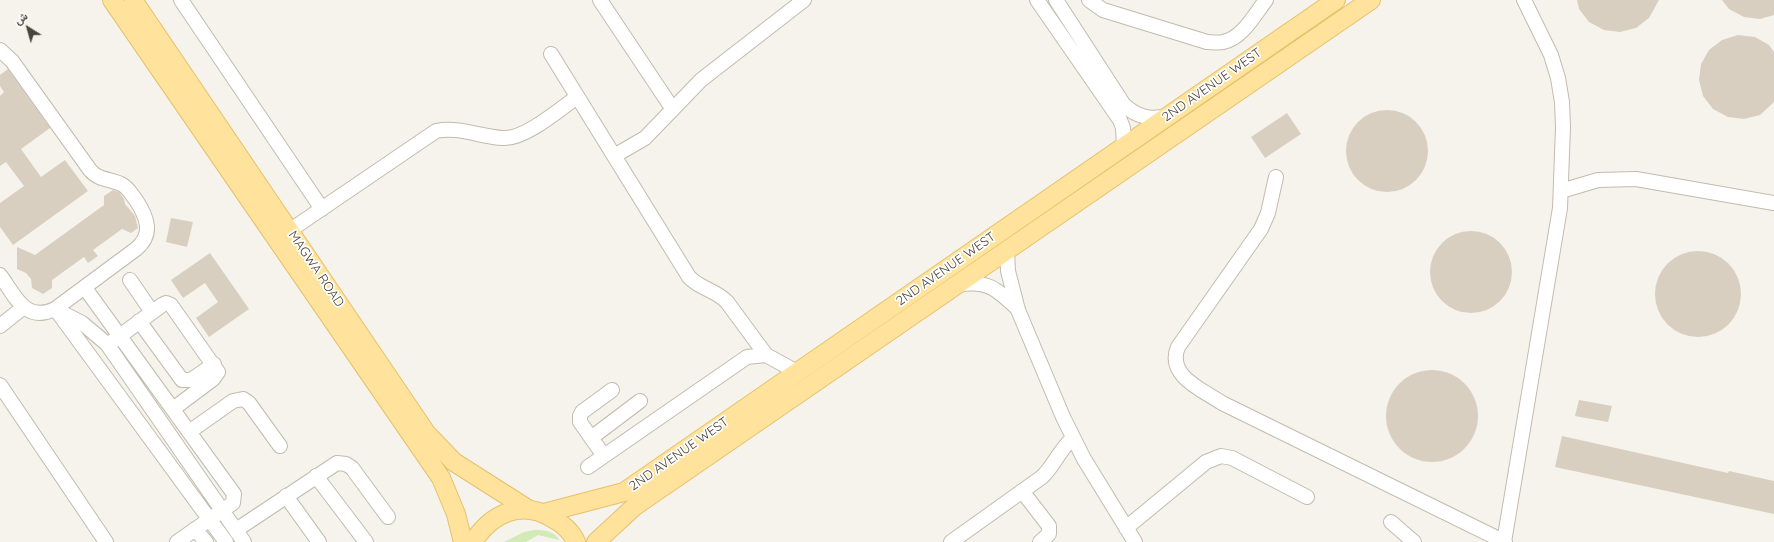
<!DOCTYPE html>
<html>
<head>
<meta charset="utf-8">
<style>
	body { margin:0 }
	#map { position:relative; width:1774px; height:542px; overflow:hidden; background:#f6f3ec; font-family:Quicksand,Vazirmatn,sans-serif }
	canvas { display:block }
	.north { position:absolute; left:8px; top:8px; width:40px; height:40px; -webkit-text-stroke:3px #fff; paint-order:stroke; rotate:323deg; font-size:11px; font-weight:700; line-height:16px; text-align:center; color:#4b4439 }
	.north::after { content:''; display:block; margin:auto; width:14px; height:18px; background:#4b4439; clip-path:polygon(50% 0,100% 100%,50% 72%,0 100%) }
</style>
</head>
<body>
<div id="map">
<canvas width="1774" height="542"></canvas>
<div class="north">ش</div>
</div>
<script>
const g = document.querySelector('canvas').getContext('2d');
g.lineJoin = 'round';
function fill(path, color) {
  g.fillStyle = color;
  g.fill(path, 'evenodd');
}
function stroke(path, color, width, dash) {
  g.strokeStyle = color;
  g.lineWidth = width;
  g.lineCap = dash ? 'butt' : 'round';
  g.setLineDash(dash || []);
  g.stroke(path);
}
function label(font, color, halo, rows, align = 'center') {
  g.font = font + ' Quicksand,sans-serif';
  g.lineWidth = 3.5;
  g.setLineDash([]);
  g.textBaseline = 'middle';
  g.strokeStyle = halo;
  g.fillStyle = color;
  for (const [text, x, y, turn = 0] of rows) {
    g.save();
    g.translate(x, y);
    g.rotate((+turn || 0) * Math.PI / 180);
    g.textAlign = isNaN(turn) ? turn : align;
    if (halo) g.strokeText(text, 0, 0);
    g.fillText(text, 0, 0);
    g.restore();
  }
}
fill(new Path2D(`
	M535,530C544,530 555,531 559,540L538,535L526,542H504L524,532Z`), '#d2eab5');
fill(new Path2D(`
	M1577,0H1659L1649,18L1636,28L1620,32L1604,30L1589,22L1579,9Z
	M1722,0H1774V15L1760,19L1744,17L1729,9Z
	M1738,35L1755,37L1769,45L1774,52V102L1760,115L1744,119L1728,117L1713,109L1703,96L1699,80L1701,64L1709,50L1722,40Z
	M8,69L50,128L21,149L41,177L65,160L88,191L13,245L0,227V203L24,186L6,162L0,166V96L4,92L0,86V75Z
	M1346 151a41 41 0 1 1 82 0a41 41 0 1 1-82 0Z
	M1287,113L1301,134L1265,158L1251,137Z
	M113,190L119,192L124,199L125,204L135,216L138,228L131,233L122,229L93,250L98,256L88,263L84,257L52,280V288L43,294L32,288L31,279L26,273L17,269V247L35,255L104,205V196Z
	M171,218L193,222L187,247L166,242Z
	M1430 272a41 41 0 1 1 82 0a41 41 0 1 1-82 0Z
	M1655 294a43 43 0 1 1 86 0a43 43 0 1 1-86 0Z
	M210,253L249,309L209,337L196,318L218,302L205,283L183,298L171,280Z
	M1386 416a46 46 0 1 1 92 0a46 46 0 1 1-92 0Z
	M1579,400L1612,406L1608,422L1575,416Z
	M1562,436L1728,473L1729,471L1774,481V514L1555,467Z`), '#d8cfc1');
const minor = new Path2D(`
	M181,0L322,209
	M600,0L672,108
	M1037,0L1120,120L1123,128L1124,146
	M1056,0L1124,105C1137,117 1150,120 1167,116
	M1089,0L1103,10L1207,42C1212,42 1218,43 1223,42C1242,39 1255,14 1266,0
	M0,50L12,61L90,170C98,180 110,179 121,184C128,187 131,194 136,200C147,217 154,234 136,249L55,309C25,323 16,297 0,275
	M551,54L689,277C700,289 716,290 727,302L766,355
	M614,156L645,138L701,80L804,0
	M1276,177L1268,213L1261,229L1178,347C1166,376 1203,390 1222,403L1505,542
	M1561,191L1598,180L1636,179L1774,203
	M289,231L436,131C459,126 480,137 503,138C524,140 560,109 577,97
	M1007,250L1008,271L1018,310L1063,417L1084,459L1135,542
	M130,280L152,312
	M958,285C987,279 998,290 1018,309
	M85,288L234,494L233,503L177,542
	M55,309L82,323L107,344L244,542
	M57,311L226,542
	M139,321L182,380H191L214,364
	M0,326L24,307
	M113,341L162,305L166,303L171,305L218,372L213,379L173,409
	M0,385L106,542
	M189,432L233,401L243,399L249,403L280,446
	M591,438L640,401
	M604,456L580,422V416L582,412L612,390
	M588,467L747,357L766,355L797,372
	M316,476L366,542
	M1022,491L1049,526V534L1040,542
	M286,496L319,542
	M1391,522L1414,542
	M1126,528L1206,462L1221,456L1232,458L1307,497
	M195,529L206,542
	M236,530L337,463L346,464L352,468L388,517
	M951,542L1042,477C1054,466 1059,450 1073,438
	M1504,542L1560,208L1563,127L1562,102L1558,78L1551,55L1524,0`);
const major = new Path2D(`
	M112,0L441,478L456,514L463,542
	M133,0L427,434L454,462L528,509
	M544,513L624,492L1336,0
	M473,542C491,514 521,499 552,518C562,523 572,532 576,542
	M596,542L635,506L1371,0`);
stroke(minor, '#c2bbae', 16);
stroke(major, '#e6c16a', 20);
stroke(minor, '#fff', 14);
stroke(major, '#ffe39c', 18);
label('13px', '#4b4439', '#fff', [
	["2ND AVENUE WEST",1212,85,-35],
	["MAGWA ROAD",316,269,56],
	["2ND AVENUE WEST",946,269,-35],
	["2ND AVENUE WEST",679,454,-35]
]);
</script>
</body>
</html>
